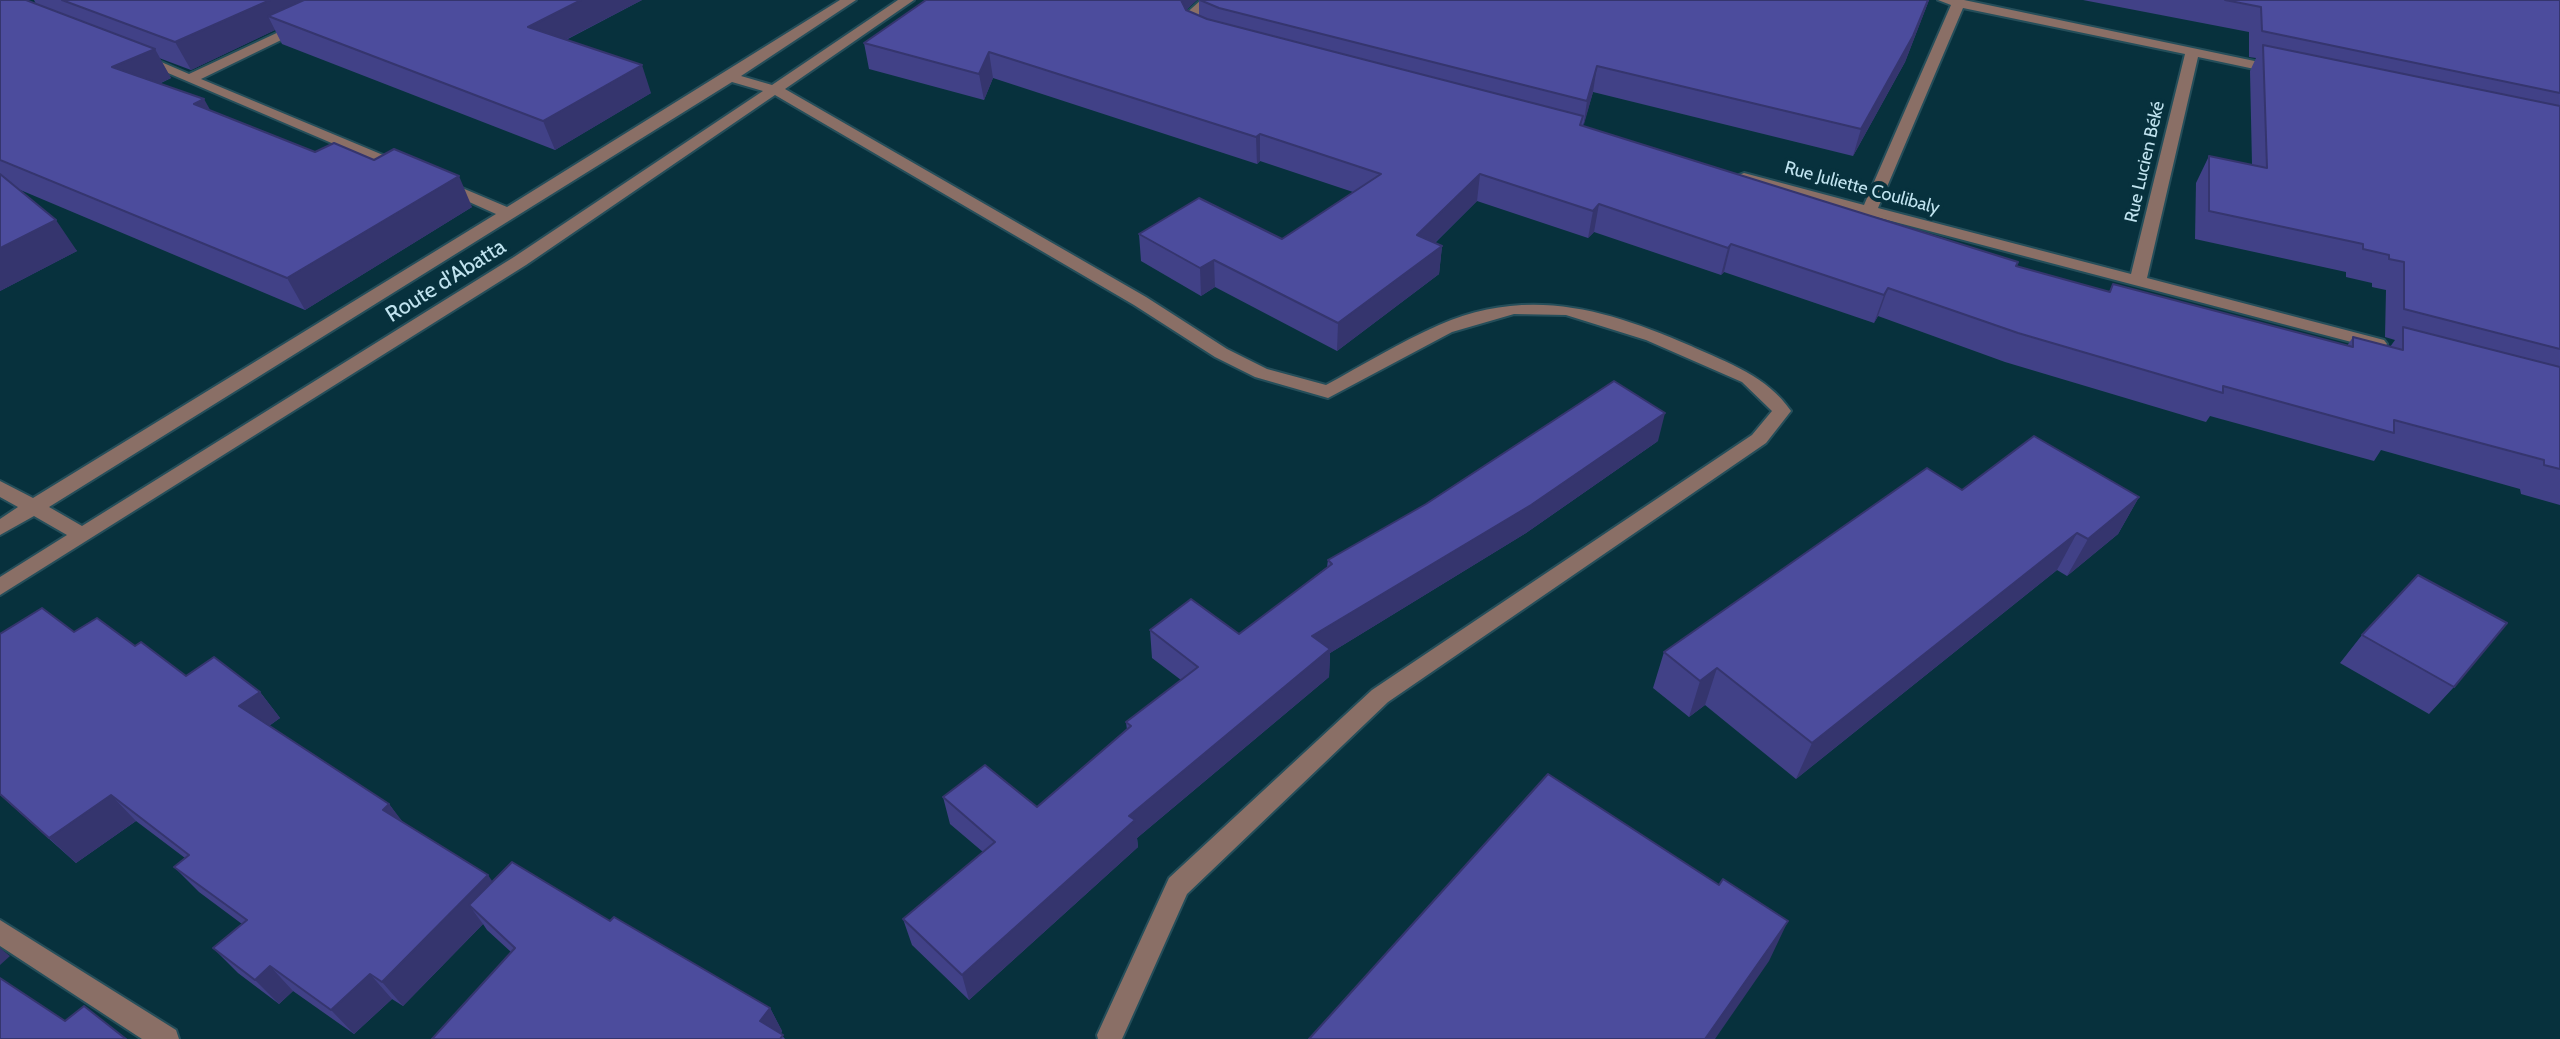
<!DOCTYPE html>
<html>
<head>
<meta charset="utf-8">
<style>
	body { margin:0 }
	canvas { display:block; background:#07313d }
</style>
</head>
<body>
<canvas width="2560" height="1039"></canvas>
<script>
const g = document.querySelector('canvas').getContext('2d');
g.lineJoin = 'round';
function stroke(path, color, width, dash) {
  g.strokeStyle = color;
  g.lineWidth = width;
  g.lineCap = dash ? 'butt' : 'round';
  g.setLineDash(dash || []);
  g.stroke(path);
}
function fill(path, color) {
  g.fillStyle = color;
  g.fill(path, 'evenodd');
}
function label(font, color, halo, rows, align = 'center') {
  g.font = font + ' Cabin,sans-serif';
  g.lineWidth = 8;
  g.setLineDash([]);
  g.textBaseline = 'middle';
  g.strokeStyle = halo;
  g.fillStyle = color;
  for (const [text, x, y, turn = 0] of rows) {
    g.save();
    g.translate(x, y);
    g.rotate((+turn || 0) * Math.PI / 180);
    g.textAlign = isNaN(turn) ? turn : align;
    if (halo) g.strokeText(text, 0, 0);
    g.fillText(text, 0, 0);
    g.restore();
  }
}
const minor = new Path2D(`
	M840,0H856L741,76L772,85L898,0H914L785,89L1146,297L1227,349L1267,369L1326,385C1363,365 1400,342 1439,325C1528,286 1606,309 1691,346C1728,363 1767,376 1791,411L1766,443L1388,702L1187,894L1122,1039H1098L1097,1035L1169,878L1372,690L1752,435L1772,411L1742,382L1646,340L1566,315L1514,314L1452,332L1328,398L1255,377L1215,357L1134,305L775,95L526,265L0,595V577L67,535L34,516L0,535V519L18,507L0,497V481L33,498L496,214L438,188V182H448L507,207ZM732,82L763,91L514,257L82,526L49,507Z
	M1201,0H1216L1196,18L1199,28L1206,32L1199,36L1188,33L1182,17Z
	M1938,0H1964L2283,67V73L2278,74L2198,57L2147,278L2384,340L2387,344L2384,348L2378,349L1739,181V175L1744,173L1864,205L1951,5ZM1963,8L2185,54L2131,274L1878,208Z
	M298,23L310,26L201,79L407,165V171H397L133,58L145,55L189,74Z
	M0,920L176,1030L179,1039H142L0,946Z`);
stroke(minor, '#254e5a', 4);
fill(minor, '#8a6f66');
fill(new Path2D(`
	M0,0L36,4L34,0H642L566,40L651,93L555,150L282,44L275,30L191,70L159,58L171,78L159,84L210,111L315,152L472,207L305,310L18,189L77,251L0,291Z
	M926,0H1197L1186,10L1199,16V0H1929L1905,62L1853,156L1593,92L1583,126L2016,266L2109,292L2113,284L2347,346L2353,337L2390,347L2395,340L2385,337L2386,290L2372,287V283L2346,277V272L2195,239L2196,183L2209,156L2252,165L2250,71L2256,58L2249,57V32L2083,0H2560V505L2521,494L2520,489L2381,450L2374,461L2210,416L2206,422L2005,362L1878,316L1874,323L1724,272L1721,275L1594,232L1588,238L1477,201L1435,243L1442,246L1439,274L1337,351L1215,287L1201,296L1141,261L1139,234L1282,239L1353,192L1260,161L1257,164L993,78L984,100L869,69L864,43Z
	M1658,441L1526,533L1330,653L1329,677L1137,838L1138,847L969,1000L912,945L903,919L983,852L950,824L943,797L1037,807L1127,730L1126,722L1181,680L1152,658L1150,630L1239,634L1327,567L1328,560Z
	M1962,490L2139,497L2118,534L2067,576L2057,570L1796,779L1705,705L1689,717L1653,688L1664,652Z
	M74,632L135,646L186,676L260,692L280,718L269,726L389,804L402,822L493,882L610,921L770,1008L782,1031L781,1034L785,1039H432L511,952L487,930L483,924L403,1006L392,999L354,1034L293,991L279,1004L238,973L213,948L242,924L199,892L174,867L185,858L136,821L76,863L0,795V634Z
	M2362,635L2454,687L2429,714L2340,663Z`), '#414187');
fill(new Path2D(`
	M270,0H341L268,16L275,30L191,70L175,42Z
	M581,0H642L538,54L528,27Z
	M1178,0H1197L1179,16Z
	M1928,0H1929L1905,62L1853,156L1861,129Z
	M155,49L171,78L130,97L112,67Z
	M989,52L993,78L984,100L979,74Z
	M642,65L651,93L555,150L543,121Z
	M1597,66L1593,92L1583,128L1587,101Z
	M204,99L221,129L194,104Z
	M1260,134V161L1257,164L1256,137Z
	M1480,174L1477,201L1415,262L1417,235Z
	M459,176L472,207L305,310L287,278Z
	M1599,204L1594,232L1588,238L1593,211Z
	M56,220L77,251L0,291V248Z
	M1731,244L1724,272L1721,275L1728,248Z
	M1442,246L1439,274L1337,351L1338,323Z
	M1214,260L1215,287L1201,296L1200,268Z
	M1888,288L1878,316L1874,323L1884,295Z
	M1665,413L1658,441L1526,533L1330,653L1329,677L1137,838L1138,847L969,1000L962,975L1129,816L1312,636Z
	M2139,497L2118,534L2067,576L2088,539Z
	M2077,533L2057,570L1796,779L1812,743Z
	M1717,668L1705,705L1689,717L1700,681Z
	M260,692L280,718L260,732L239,706Z
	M111,795L136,821L76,863L49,838Z
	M389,804L409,830L383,810Z
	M488,875L506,901L469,905L483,924L403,1006L382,982Z
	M1788,921L1769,961L1715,1039H1705Z
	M0,948L10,956L0,965Z
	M270,966L293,991L279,1004L255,980Z
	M370,974L392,999L354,1034L331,1010Z
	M770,1008L782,1031L776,1039L760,1021Z`), '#35356e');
const building = new Path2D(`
	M0,0H26L155,49L112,67L204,99L194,104L315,152L334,143L374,160L394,149L459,176L287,278L0,160Z
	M62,0H270L175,42Z
	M304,0H581L528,27L642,65L543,121L268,16Z
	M926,0H1181L1186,10L1207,19L1583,116L1580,125L2018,262L2016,266L2110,292L2113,284L2353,347V337L2403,350V327L2560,367V469L2544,465V460L2394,420V433L2223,386V393L2018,333L1888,288L1884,295L1731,244L1728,248L1599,204L1593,211L1480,174L1417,235L1442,246L1338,323L1214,260L1200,268L1139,234L1199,198L1282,239L1381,174L1260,134L1256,137L989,52L979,74L864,43Z
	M1200,0H1928L1913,36L1861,129L1597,66L1587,101L1219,8Z
	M2225,0H2560V93L2262,31L2261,7Z
	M2263,45L2560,106V349L2404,309V262L2389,259V255L2363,249V244L2209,211V156L2267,168Z
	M0,174L56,220L0,248Z
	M1614,381L1665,413L1531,505L1312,636L1330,649L1129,816L1135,820L962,975L903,919L995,842L943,797L985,765L1037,807L1131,726L1126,722L1198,667L1150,630L1191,599L1239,634L1332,564L1328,560L1426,504Z
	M2034,436L2139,497L2088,539L2077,533L1812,743L1717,668L1700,681L1664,652L1927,468L1962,490Z
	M2418,575L2507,623L2454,687L2362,635Z
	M42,608L74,632L97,618L135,646L141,642L186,676L214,657L260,692L239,706L389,804L383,810L488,875L382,982L370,974L331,1010L270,966L255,980L213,948L247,920L174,867L189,855L111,795L49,838L0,794V634Z
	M1548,774L1719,885L1723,879L1788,921L1705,1039H1309Z
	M512,862L610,921L614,917L770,1008L760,1021L783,1035L780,1039H432L515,948L469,905Z
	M0,978L65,1021L84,1006L126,1039H0Z`);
fill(building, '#4c4c9d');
stroke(building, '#35356e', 2);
label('18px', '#c1e4f0', '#07313d', [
	["Rue Lucien Béké",2145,162,-77],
	["Rue Juliette Coulibaly",1862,188,15]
]);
label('22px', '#c1e4f0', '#07313d', [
	["Route d'Abatta",446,281,-32]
]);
</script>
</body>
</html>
